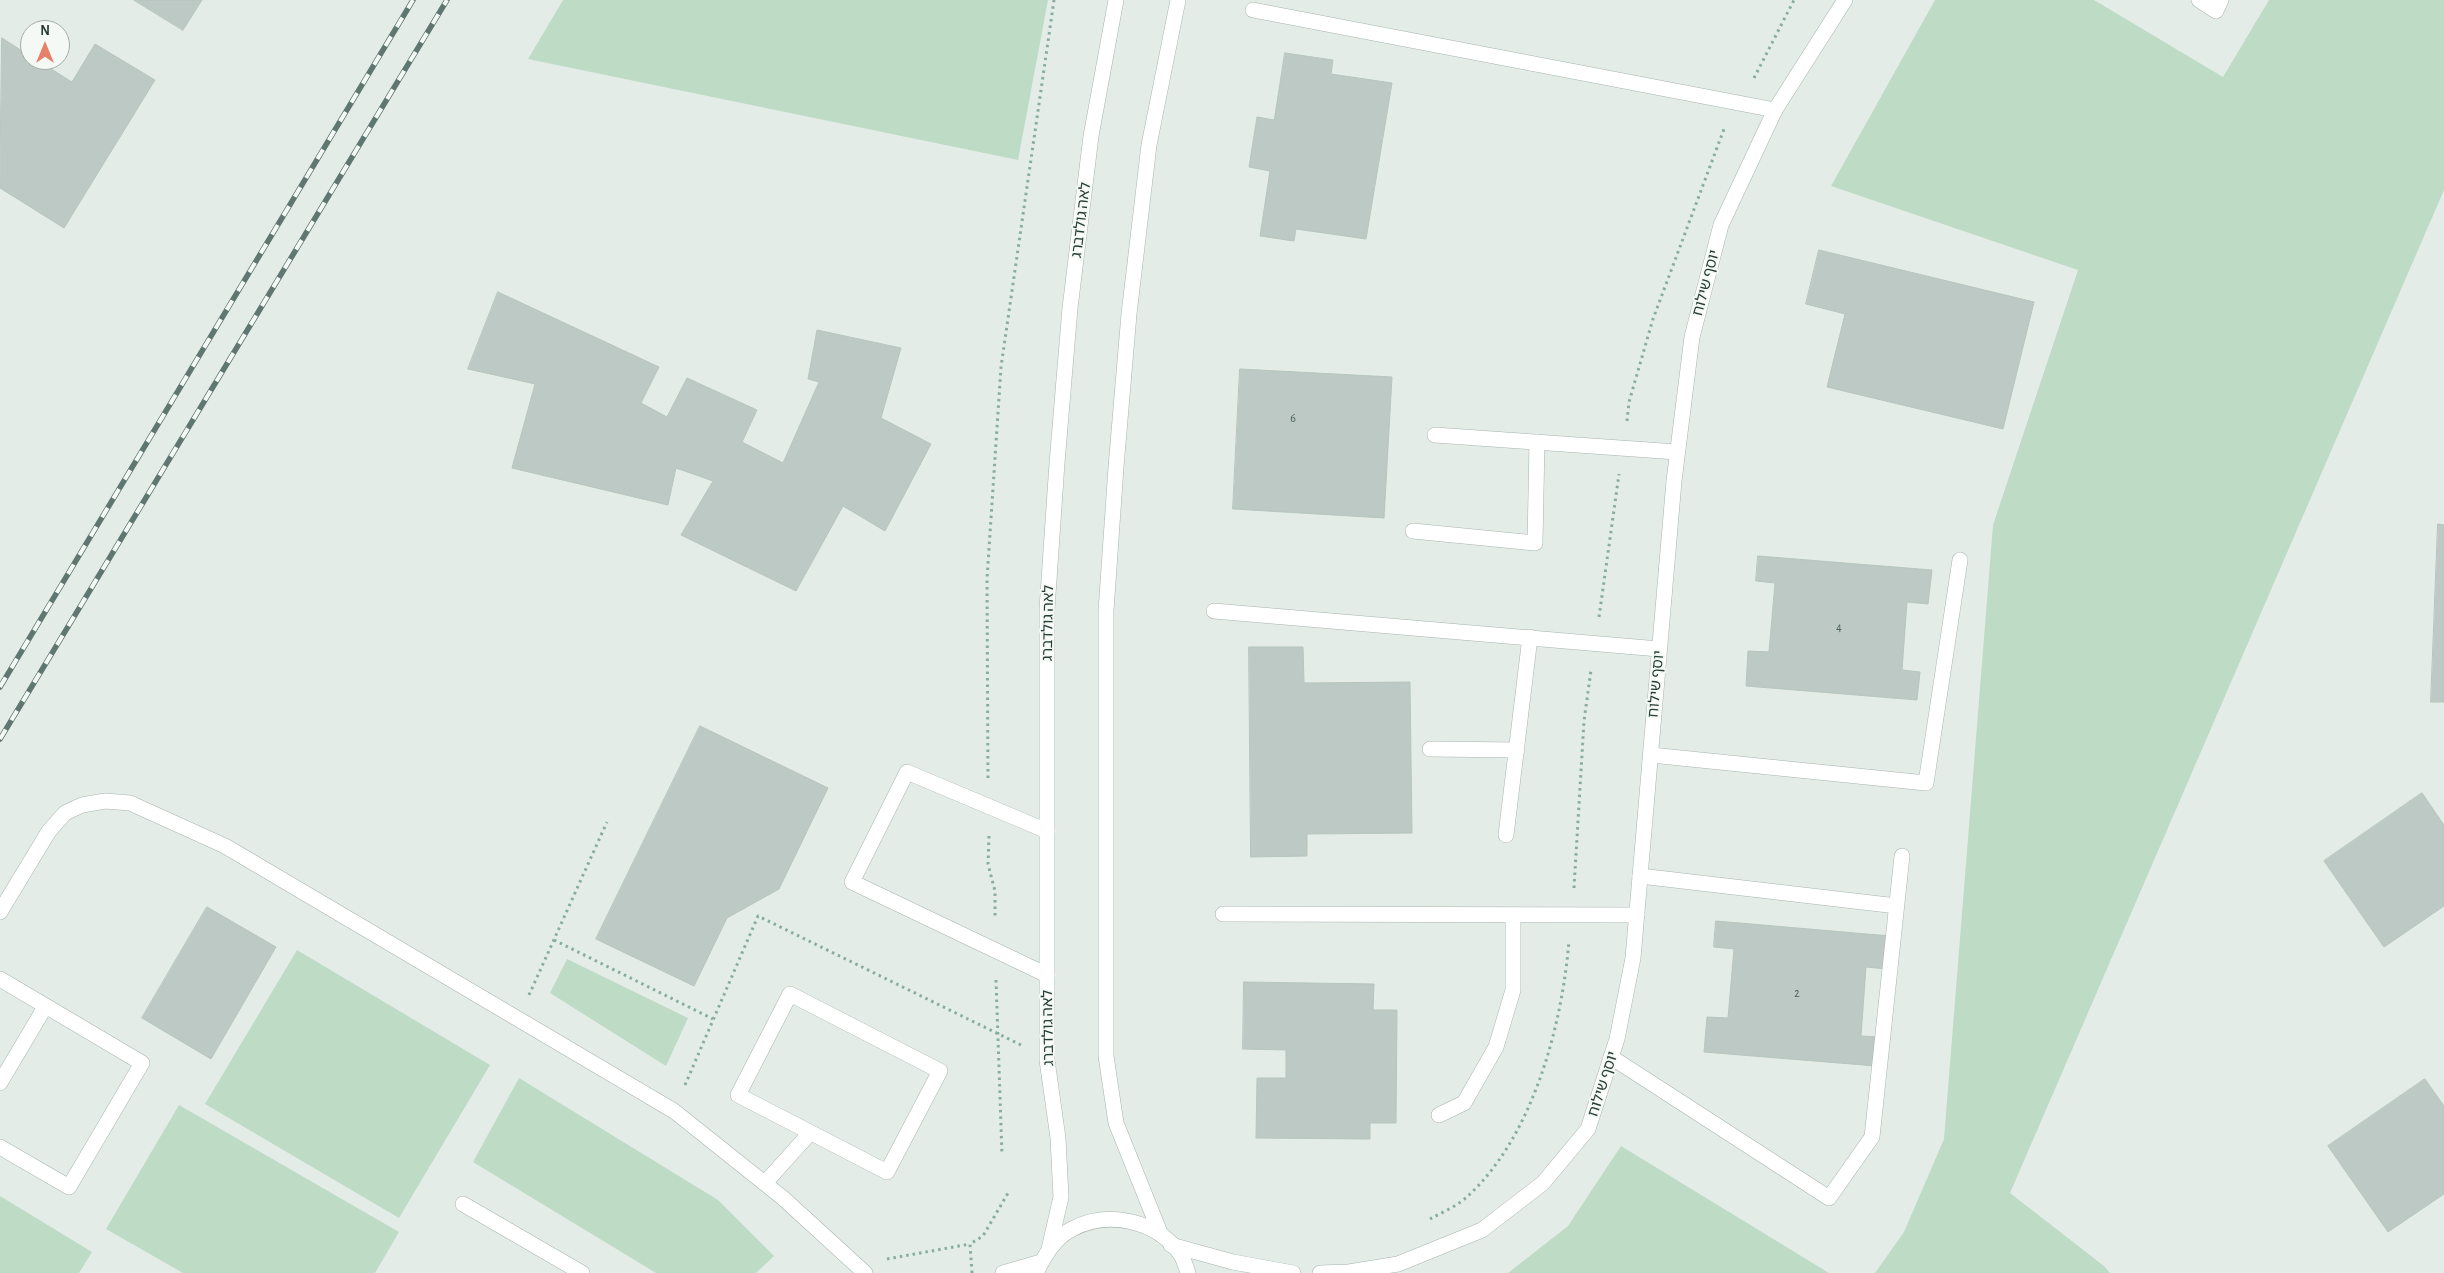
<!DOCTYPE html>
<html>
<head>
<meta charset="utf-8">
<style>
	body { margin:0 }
	#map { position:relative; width:2444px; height:1273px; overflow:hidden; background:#e4ece8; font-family:"Alegreya Sans",sans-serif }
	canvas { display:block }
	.north { position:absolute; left:20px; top:20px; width:50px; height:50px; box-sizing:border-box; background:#f4f9f6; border:1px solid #a1ada8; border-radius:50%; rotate:0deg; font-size:14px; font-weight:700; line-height:20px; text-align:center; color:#253c34 }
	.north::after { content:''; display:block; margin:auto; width:18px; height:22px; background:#e68067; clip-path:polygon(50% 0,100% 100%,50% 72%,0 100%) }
</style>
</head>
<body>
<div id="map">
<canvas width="2444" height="1273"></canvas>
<div class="north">N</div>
</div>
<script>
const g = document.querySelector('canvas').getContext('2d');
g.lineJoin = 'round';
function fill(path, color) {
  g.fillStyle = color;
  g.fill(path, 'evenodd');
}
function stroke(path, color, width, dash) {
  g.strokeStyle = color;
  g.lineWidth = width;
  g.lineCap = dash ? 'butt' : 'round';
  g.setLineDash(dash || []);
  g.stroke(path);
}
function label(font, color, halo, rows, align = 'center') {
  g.font = font + ' "Alegreya Sans","Noto Sans Hebrew",sans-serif';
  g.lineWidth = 4;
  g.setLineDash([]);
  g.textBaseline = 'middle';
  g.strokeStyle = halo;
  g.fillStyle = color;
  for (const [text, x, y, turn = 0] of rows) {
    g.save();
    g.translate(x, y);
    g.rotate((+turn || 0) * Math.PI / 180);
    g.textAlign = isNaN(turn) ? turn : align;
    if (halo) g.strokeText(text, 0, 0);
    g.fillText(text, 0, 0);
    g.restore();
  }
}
fill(new Path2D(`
	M563,0H1048L1018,160L528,59Z
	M1935,0H2094L2223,77L2269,0H2444V190L2010,1193L2104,1266L2110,1273H1875L1904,1232L1944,1139L1993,525L2078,270L1831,186Z
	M297,950L490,1065L399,1218L205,1104Z
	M567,959L688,1018L666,1066L550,993Z
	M519,1078L718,1200L774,1256L756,1273H656L473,1162Z
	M179,1105L399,1232L375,1273H183L106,1229Z
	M1621,1146L1829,1273H1508L1568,1226Z
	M0,1196L92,1252L79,1273H0Z`), '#bedbc5');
const building = new Path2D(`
	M134,0H202L183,30Z
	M2,38L30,56V60H37L72,82L95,44L155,80L64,228L0,188Z
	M1285,53L1333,60L1331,74L1392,83L1366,239L1296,229L1294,241L1260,236L1270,171L1249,167L1257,117L1274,120Z
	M1819,250L2034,302L2003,429L1827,387L1845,314L1806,304Z
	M498,292L659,367L641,403L667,417L687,378L757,410L742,442L783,463L819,382L808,379L817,330L901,348L881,418L931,444L885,531L843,506L796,591L681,535L713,481L676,468L668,505L512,468L535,384L468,369Z
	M1240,369L1392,377L1384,518L1233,509Z
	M2438,524L2444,525V702H2431Z
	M1758,556L1932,570L1928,604L1907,602L1902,670L1920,672L1917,700L1746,686L1748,651L1769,652L1775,583L1756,581Z
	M1249,647H1303L1304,683L1410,682L1412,833L1307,834V856L1251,857Z
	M700,726L828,788L779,889L727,918L694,986L596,939Z
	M2422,793L2444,825V906L2384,947L2324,861Z
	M207,907L276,947L211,1059L142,1018Z
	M1716,921L1890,936L1887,969L1866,967L1861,1036L1878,1037L1876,1066L1704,1052L1707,1017L1728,1018L1734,949L1714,947Z
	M1244,982L1374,984L1373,1010H1397L1396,1123H1370V1139L1256,1138L1257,1078H1286V1050L1243,1049Z
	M2425,1079L2444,1106V1194L2388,1232L2328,1146Z`);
fill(building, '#bcc9c4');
stroke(building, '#b6c5be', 1);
const service = new Path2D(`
	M2199,0L2216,11L2221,0
	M1253,10L1775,110
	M1435,435L1677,452
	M1413,531L1535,543L1537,442
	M1214,611L1659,649
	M1430,749L1517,750
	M1651,755L1926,783L1960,560
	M1047,831L907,772L852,882L1047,975
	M1506,835L1530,637
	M1640,876L1897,906
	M1223,914L1637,915
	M0,979L142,1063L69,1187L0,1147
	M790,994L940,1071L887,1172L738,1095Z
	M1611,1057L1829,1198L1872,1137L1902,856
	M0,1083L45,1007
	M1439,1115L1464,1103L1496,1047L1513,990V915
	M765,1183L810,1133
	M463,1204L582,1273`);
const minor = new Path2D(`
	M0,912L49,831L65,813L82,805L105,801L130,803L225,846L674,1111L783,1198L865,1273
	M1171,1245L1233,1262L1293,1273
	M1003,1273L1041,1262
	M1320,1273L1349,1272L1398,1264L1482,1230L1543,1183L1588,1129L1617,1039L1633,958L1674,481L1692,337L1721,225L1775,110L1845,0`);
const tertiary = new Path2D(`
	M1161,1235L1116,1123L1106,1056V611L1116,467L1129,314L1149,145L1178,0
	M1049,1249L1061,1197L1058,1138L1047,1060V609L1057,463L1070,308L1091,136L1116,0
	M1036,1273C1044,1257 1054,1238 1072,1229C1108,1210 1157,1220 1181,1255C1184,1260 1186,1267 1188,1273`);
stroke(service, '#a7b4ae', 16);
stroke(minor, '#a7b4ae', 16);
stroke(tertiary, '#a7b4ae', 16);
stroke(new Path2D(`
	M1754,78L1794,0
	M1627,421L1629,402L1653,319L1724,129
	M1599,617L1619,474
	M988,778L987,579L1001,367L1054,0
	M989,836L988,864L995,891V919
	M1574,888L1584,721L1591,670
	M554,940L713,1019
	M996,980L1002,1155
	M529,995L607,822
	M685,1085L758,916L1021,1045
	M1430,1219C1443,1212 1459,1205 1469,1195C1533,1135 1562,1026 1569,941
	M887,1259L970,1244
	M972,1273L970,1244L983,1236L1008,1193`), '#87ad9f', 3, [2.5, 4]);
stroke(service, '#fff', 15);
stroke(minor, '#fff', 15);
stroke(tertiary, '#fff', 15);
const rail = new Path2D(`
	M0,687L413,0
	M0,739L447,0`);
stroke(rail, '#5f7770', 5.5);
stroke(rail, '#f4f9f6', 4, [11]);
label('12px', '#4b5f58', null, [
	["6",1293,418],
	["4",1839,627],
	["2",1797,993]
]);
label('15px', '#253c34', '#f4f9f6', [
	["לאה גולדברג",1081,220,-83],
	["יוסף שילוח",1706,283,-75],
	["לאה גולדברג",1048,623,-89],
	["יוסף שילוח",1656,684,-85],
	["לאה גולדברג",1048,1028,-91],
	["יוסף שילוח",1603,1084,-72]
]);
</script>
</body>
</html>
